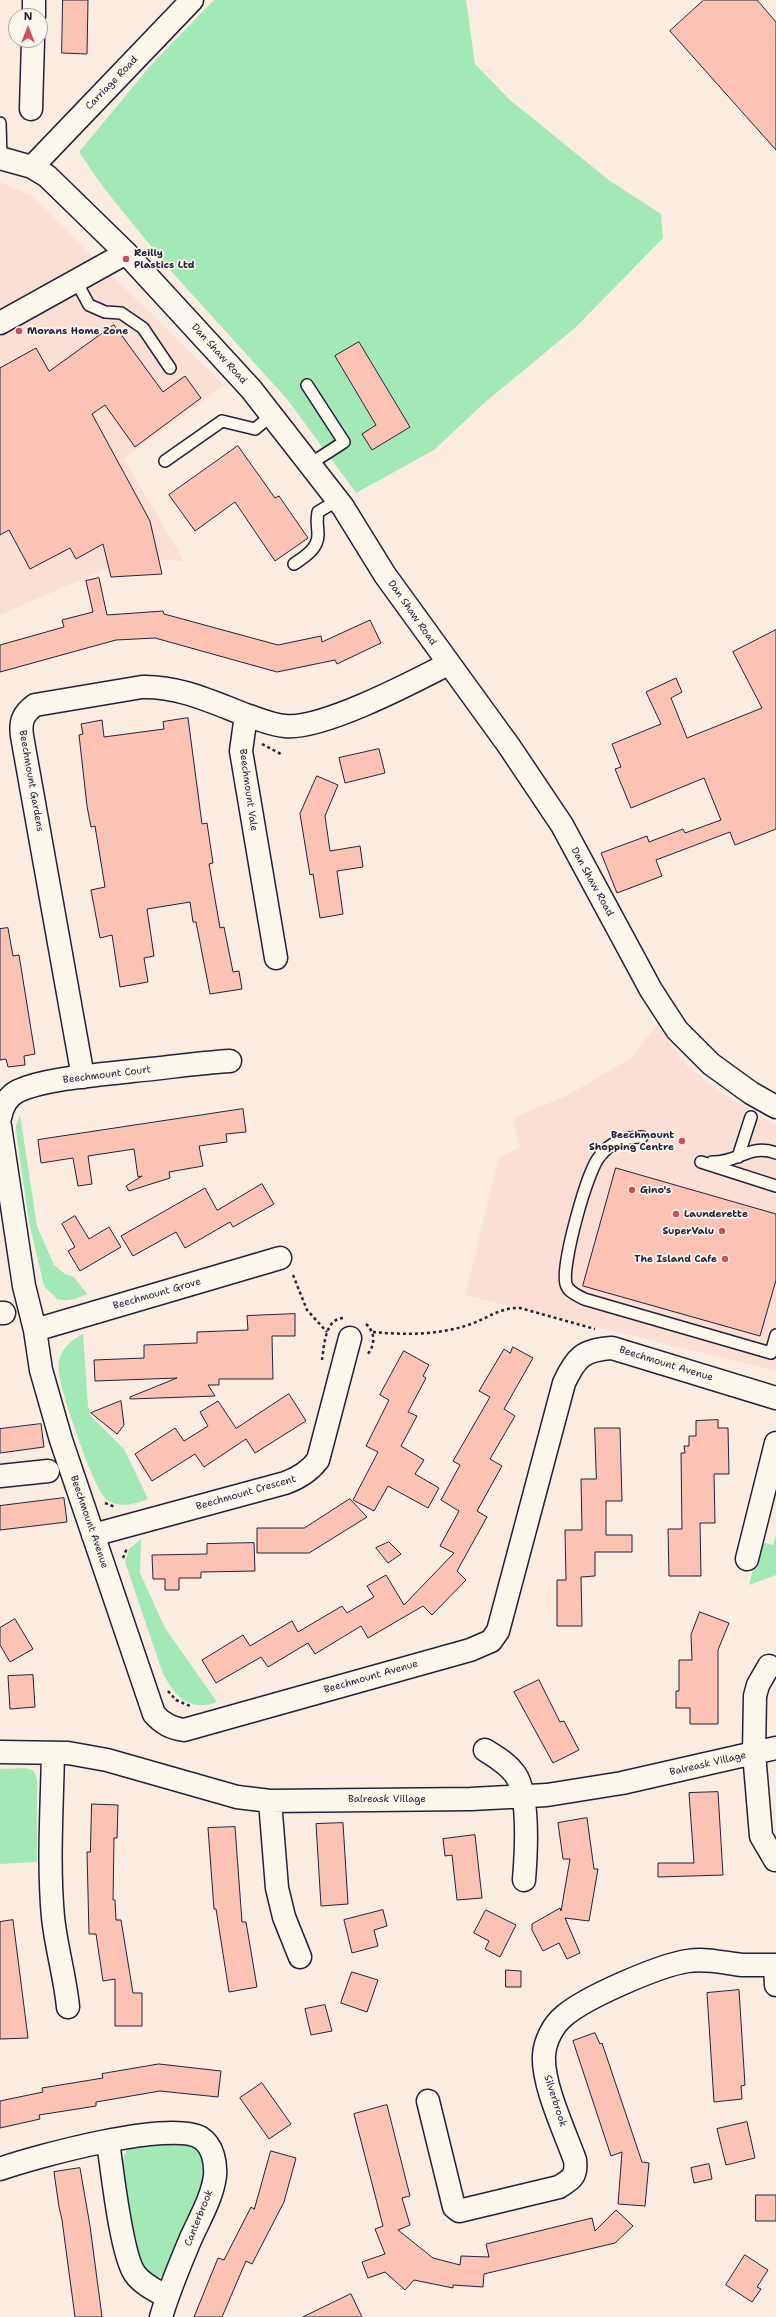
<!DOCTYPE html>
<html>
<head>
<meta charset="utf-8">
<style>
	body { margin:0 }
	#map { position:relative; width:776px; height:2317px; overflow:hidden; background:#fbece1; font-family:"Shantell Sans",sans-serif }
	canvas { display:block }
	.north { position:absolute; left:8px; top:8px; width:40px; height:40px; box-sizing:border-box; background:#fbf7ec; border:1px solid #a4a2a5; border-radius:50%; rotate:0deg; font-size:11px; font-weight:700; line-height:16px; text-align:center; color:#22223b }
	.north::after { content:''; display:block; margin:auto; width:14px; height:18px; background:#d1495b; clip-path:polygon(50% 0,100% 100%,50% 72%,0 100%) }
</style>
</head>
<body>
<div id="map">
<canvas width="776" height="2317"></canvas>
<div class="north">N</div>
</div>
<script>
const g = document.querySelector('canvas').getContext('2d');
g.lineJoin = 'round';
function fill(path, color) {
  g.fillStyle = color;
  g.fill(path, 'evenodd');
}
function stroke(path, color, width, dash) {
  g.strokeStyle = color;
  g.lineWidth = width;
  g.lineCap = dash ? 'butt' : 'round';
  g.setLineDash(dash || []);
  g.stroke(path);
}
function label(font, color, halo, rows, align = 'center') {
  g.font = font + ' "Shantell Sans",sans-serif';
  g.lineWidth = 3.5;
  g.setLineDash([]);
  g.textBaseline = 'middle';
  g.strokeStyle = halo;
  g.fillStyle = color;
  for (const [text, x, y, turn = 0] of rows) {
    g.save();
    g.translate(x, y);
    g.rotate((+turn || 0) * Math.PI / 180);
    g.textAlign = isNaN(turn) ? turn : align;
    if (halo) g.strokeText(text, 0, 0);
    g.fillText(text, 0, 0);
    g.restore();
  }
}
fill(new Path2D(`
	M0,182L31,196L224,385L124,459L184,561L147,559L103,570L0,615Z
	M657,1025L685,1064L717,1090L776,1125V1371L465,1295L499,1157L520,1147L513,1118L568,1095L631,1058Z`), '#fbdfd4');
fill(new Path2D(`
	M214,0H466L475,64L510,100L610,181L661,214L663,238L576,327L483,404L434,450L356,493L287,399L171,271L103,187L79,152L151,65Z
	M20,1115L37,1226L54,1265L65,1274L74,1277L87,1294C77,1299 68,1302 57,1299L44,1286L29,1222L17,1139L16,1126Z
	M83,1334L88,1406L91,1416L124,1449L148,1499C134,1504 121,1509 107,1500C95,1493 63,1397 60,1379C59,1373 58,1367 59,1361C62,1348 71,1340 83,1334Z
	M776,1535V1575L749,1585L760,1542L773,1545Z
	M141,1539L140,1573L165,1628L217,1702C188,1713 173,1694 162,1671L125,1562L129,1549Z
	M25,1768L34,1771L37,1779V1862L0,1864V1769Z
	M158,2140L202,2146L209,2175L169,2269L160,2277L150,2276L139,2260L122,2167C124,2142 136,2144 158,2140Z`), '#a3e9b5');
const building = new Path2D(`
	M63,0H88L87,54L62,53Z
	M704,0H757L776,22V150L670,31Z
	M114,325L163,392L185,376L201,398L135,447L105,405L92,414L150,521L162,574L111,577L103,544L76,559L70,548L30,569L9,530L0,535V368L36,348L49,371Z
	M359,342L410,427L372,450L362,434L376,425L335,356Z
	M238,446L275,498L279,496L308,538L275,561L235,502L195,531L169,495Z
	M99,578L107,615L163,611L164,614L278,645L321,636L322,642L370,620L381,643L337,664L335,660L277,672L155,638L116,640L0,672V645L64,627L62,620L93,612L86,581Z
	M776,630V829L735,845L730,832L656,860L662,876L617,893L601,853L647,836L649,842L683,829L685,833L721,820L704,778L631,808L615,769L621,767L612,744L661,724L646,692L676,678L682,692L671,698L687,738L762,708L733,652Z
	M188,718L202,824L207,823L213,863L209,864L220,928L224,927L233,972L239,971L242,989L210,994L196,922H193L190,902L147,909L154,956L144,958L148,982L120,987L112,935L100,938L91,890L105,887L95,826L91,827L87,806L79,735L83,734L81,724L102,720L104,737L164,729L163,722Z
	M379,749L385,773L345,783L339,758Z
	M317,776L338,785L325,816L330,851L360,846L363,867L337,871L343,914L320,918L313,874L310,875L300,814Z
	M8,928L13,956L19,955L35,1054L24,1056L25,1065L8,1067L6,1059L0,1060V929Z
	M243,1109L246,1132L226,1134L227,1142L199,1146L203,1166L169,1172L170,1178L129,1191L126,1186L142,1176L138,1177L134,1149L88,1156L92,1184L78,1186L73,1158L41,1163L38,1140Z
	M616,1168L776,1214V1280L760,1336L583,1286Z
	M262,1184L274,1204L233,1227L230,1222L185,1248L176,1232L133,1256L121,1236L205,1188L217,1210Z
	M75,1216L89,1239L109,1227L121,1247L80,1271L68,1251L75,1247L62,1224Z
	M295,1314V1336H272L273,1379H219V1385H208L215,1396L130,1399V1397L177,1378L95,1381L94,1360L144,1358V1345L197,1343V1332L248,1330L247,1316Z
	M513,1347L533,1358L504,1409L515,1416L490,1459L502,1466L477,1511L487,1517L457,1571L466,1580L432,1615L423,1606L368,1638L361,1626L315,1654L308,1643L268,1667L261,1657L216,1683L202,1660L243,1635L250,1646L292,1621L298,1632L342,1606L347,1613L374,1597L367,1586L386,1575L404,1605L454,1553L440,1546L459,1511L441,1500L460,1465L453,1461L490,1397L479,1391L504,1349L510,1353Z
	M404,1351L429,1365L423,1376L426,1378L408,1412L417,1416L401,1446L424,1460L415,1474L439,1488L428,1508L388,1486L374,1511L353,1500L378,1452L366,1446L389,1400L380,1395Z
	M289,1394L306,1421L255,1453L246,1439L204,1467L195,1454L152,1481L135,1454L175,1428L184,1441L208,1426L200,1412L218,1401L236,1428Z
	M121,1401L124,1425L117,1434L91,1413Z
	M718,1420V1428H728L729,1474H714L715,1523H700L701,1576H669L668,1529H682L681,1453H685L684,1446H689V1436H696V1421Z
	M41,1424L44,1447L0,1453V1429Z
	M595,1428H620L622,1501H606V1535H632V1552H595V1576L581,1577L582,1626H557V1580H566L565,1530H582L581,1479H596Z
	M64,1498L67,1522L0,1530V1506Z
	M350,1499L367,1517L309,1553H257V1528H304Z
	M389,1542L401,1554L388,1563L376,1548Z
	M254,1543L255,1571L201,1572V1578H179V1590H165V1579H153L152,1555L207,1554V1544Z
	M700,1612L729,1623L718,1650V1724H690V1708H676V1691H679V1660H692L691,1635Z
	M15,1619L33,1649L10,1662L0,1645V1628Z
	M33,1675L35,1707L10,1709L8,1676Z
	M539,1680L560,1722L564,1721L579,1750L553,1763L514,1692Z
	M718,1792L723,1875L658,1877V1863H694L689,1793Z
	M92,1804L118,1805L117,1838H114L113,1900H115L116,1920H121L133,1993H142V2026H115V1979L103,1981L96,1934H89L87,1852H90Z
	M587,1818L594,1869H598L589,1921L565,1918L580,1953L567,1959L559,1943L543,1951L532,1930V1924L560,1908L561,1911L570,1859H563L558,1823Z
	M343,1823L348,1904L321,1906L316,1824Z
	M235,1827L242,1922H246L257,1987L229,1992L216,1909H214L208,1828Z
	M475,1835L482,1898L457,1900L452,1855L445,1856L443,1839Z
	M383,1910L387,1926L374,1930L378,1946L352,1953L344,1920Z
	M486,1910L516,1925L500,1957L485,1949L489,1941L474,1933Z
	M13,1920L28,2038L0,2039V1922Z
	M506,1970L521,1971V1987H506Z
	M352,1972L378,1980L367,2012L341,2003Z
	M739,1990L745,2085L741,2086L742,2099L714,2102L707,1993Z
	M325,2005L332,2031L311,2035L305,2009Z
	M595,2033L600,2044L602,2043L642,2162L649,2163L645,2206L618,2204L622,2152L611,2156L573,2041Z
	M159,2064L221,2071L218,2097L160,2091L96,2102V2106L39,2115L40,2119L0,2128V2101L43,2092L42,2088L103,2078L102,2074Z
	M262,2083L291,2124L269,2139L240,2098Z
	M387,2105L410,2196L402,2198L410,2225L398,2230L433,2258L460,2265L461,2256L489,2257L486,2244L592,2218L595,2231L616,2210L633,2226L615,2243L484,2274L483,2287L453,2285V2288L414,2280L405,2290L385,2272L368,2278L362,2262L385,2254L375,2229L383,2226L354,2114Z
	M747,2122L755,2158L726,2165L717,2129Z
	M271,2151L296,2158L284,2202L252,2264L246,2261L222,2317H194L218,2258L224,2260L251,2207L254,2209Z
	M709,2164L712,2179L694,2183L691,2168Z
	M80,2168L90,2226L102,2317H75L62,2220L59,2207L54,2172Z
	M756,2195H776V2221H756Z
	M745,2255L768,2270L757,2287L761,2289L752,2302L726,2285Z
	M351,2294L362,2317H303Z`);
fill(building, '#fcc2b4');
stroke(building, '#22223b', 1);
const service = new Path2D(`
	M0,123L1,158
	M76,281L89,305L105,312L121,313L143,328L170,368
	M307,385L344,442L310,464
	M165,461L222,421L255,429L272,415
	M294,564C304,557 318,549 318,535C318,526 316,523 318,512L338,500
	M642,1137C624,1137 611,1142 600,1156C587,1170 561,1266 566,1284C568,1292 577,1295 584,1299L771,1353L776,1335
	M738,1157L751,1117
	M701,1162L776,1186
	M712,1162C738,1163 750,1143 776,1153`);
const minor = new Path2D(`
	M34,16V0
	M31,109L33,40
	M0,323L126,253
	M276,958L241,751L246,715C259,719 272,725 285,726C322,730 413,682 448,664
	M83,1077L22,736C20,721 23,714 35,705L142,687C179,686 212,702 246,715
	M0,1118C2,1107 8,1096 18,1091C46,1078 101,1075 132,1071C165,1068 197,1063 230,1061
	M0,1126L24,1286L35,1330L41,1370L61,1440L154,1714C163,1724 171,1728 184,1730L470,1650L491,1641L498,1631L564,1383C576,1357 583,1350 612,1348L776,1398
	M0,1313H4
	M35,1330L280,1258
	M0,1476L48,1471
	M93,1535L285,1483C299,1478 309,1472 318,1460L350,1338
	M747,1559L776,1443
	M769,1666L758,1685L755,1696L754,1753L761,1836L775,1860
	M485,1750C496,1757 507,1763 515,1774C530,1795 526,1855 524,1880
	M0,1752L68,1753L107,1760L237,1797L270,1801L471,1799L547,1795L622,1783L776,1748
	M53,1753C52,1807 48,1863 53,1917C56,1947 65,1976 68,2007
	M270,1801L277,1888L284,1917L300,1957
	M775,1965L776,1985
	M428,2101L454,2207L459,2211L559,2187C572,2179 577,2176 575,2160C565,2132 542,2084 544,2055C545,2041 553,2025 564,2016C586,1997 660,1965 688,1961C707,1958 724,1963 743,1965C754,1965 765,1965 776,1965
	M108,2142C112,2168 121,2255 135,2274C142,2284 155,2290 167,2297
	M0,2169C34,2157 172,2119 201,2138C213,2146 216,2163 215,2176C212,2198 200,2218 191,2238C180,2264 169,2290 161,2317`);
const tertiary = new Path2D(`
	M0,158L32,167L47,176L126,253L251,389L343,507L385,575L509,746L562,825L651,990L677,1030L711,1064L751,1093L776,1107
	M32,167L192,0`);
stroke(service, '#22223b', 14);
stroke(minor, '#22223b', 25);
stroke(tertiary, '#22223b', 25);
stroke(new Path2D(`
	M262,744L281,754
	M293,1275L307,1310L327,1332
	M366,1324C376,1333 375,1346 367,1355
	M373,1332C404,1335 439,1335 468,1325C487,1319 500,1307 520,1308L595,1329
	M322,1360C324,1346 325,1319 343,1318
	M105,1503L115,1507
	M123,1558L127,1548
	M168,1691L176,1700L190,1706`), '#22223b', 2.5, [3, 3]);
stroke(service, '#fbf7ec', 11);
stroke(minor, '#fbf7ec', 22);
stroke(tertiary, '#fbf7ec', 22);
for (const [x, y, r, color] of [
	[126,259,4,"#d1495b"],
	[19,331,4,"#d1495b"],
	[682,1141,4,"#d1495b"],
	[632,1190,4,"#d1495b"],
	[676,1214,4,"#d1495b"],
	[722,1231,4,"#d1495b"],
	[725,1259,4,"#d1495b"]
]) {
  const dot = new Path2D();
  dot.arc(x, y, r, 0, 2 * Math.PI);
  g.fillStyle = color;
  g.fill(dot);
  stroke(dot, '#fbf7ec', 1.5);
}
label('10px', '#22223b', '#fbf7ec', [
	["Carriage Road",112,83,-46],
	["Dan Shaw Road",219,354,48],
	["Dan Shaw Road",412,613,55],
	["Beechmount Gardens",31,781,80],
	["Beechmount Vale",248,790,82],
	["Dan Shaw Road",592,882,61],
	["Beechmount Court",107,1075,-7],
	["Beechmount Grove",157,1294,-16],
	["Beechmount Avenue",666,1364,17],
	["Beechmount Crescent",246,1493,-16],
	["Beechmount Avenue",89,1522,71],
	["Beechmount Avenue",371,1677,-16],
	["Balreask Village",708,1764,-13],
	["Balreask Village",387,1799],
	["Silverbrook",555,2101,72],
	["Canterbrook",199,2218,-68]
]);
label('bold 10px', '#22223b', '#fbf7ec', [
	["Reilly",134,253],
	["Plastics Ltd",134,265],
	["Morans Home Zone",27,331],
	["Beechmount",674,1135,"right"],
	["Shopping Centre",674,1147,"right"],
	["Gino's",640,1190],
	["Launderette",684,1214],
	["SuperValu",714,1231,"right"],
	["The Island Cafe",717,1259,"right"]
], 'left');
</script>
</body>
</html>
